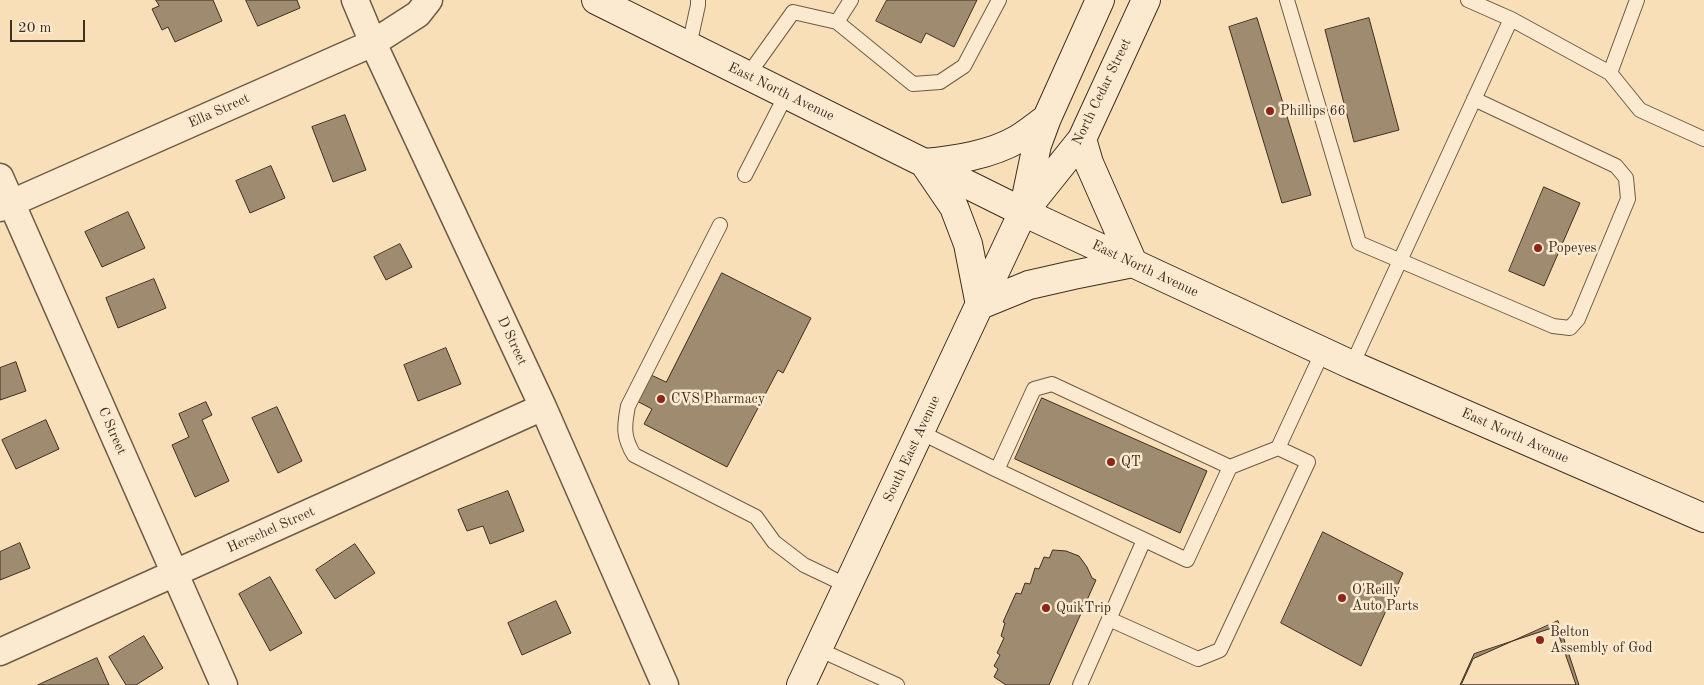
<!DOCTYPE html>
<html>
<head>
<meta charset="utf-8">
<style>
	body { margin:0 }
	#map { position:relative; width:1704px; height:685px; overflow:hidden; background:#f9dfb7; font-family:"Old Standard TT",serif }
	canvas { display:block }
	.scale { position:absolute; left:10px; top:20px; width:75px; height:22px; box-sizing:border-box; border:2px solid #3e2f21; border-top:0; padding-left:6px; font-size:15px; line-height:18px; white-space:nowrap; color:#3e2f21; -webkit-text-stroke:4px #fbead0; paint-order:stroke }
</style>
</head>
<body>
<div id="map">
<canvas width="1704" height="685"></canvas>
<div class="scale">20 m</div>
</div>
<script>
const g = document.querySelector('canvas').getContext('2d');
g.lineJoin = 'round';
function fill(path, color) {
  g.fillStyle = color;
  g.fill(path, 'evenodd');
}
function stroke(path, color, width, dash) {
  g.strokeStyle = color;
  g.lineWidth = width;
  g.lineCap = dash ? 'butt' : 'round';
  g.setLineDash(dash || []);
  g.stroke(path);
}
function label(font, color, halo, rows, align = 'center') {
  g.font = font + ' "Old Standard TT",serif';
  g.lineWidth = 5;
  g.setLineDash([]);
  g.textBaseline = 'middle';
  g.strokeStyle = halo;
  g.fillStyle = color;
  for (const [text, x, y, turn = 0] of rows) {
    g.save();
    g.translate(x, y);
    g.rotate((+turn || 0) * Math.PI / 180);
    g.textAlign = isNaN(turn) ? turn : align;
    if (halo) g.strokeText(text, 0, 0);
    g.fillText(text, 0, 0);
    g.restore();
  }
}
const building = new Path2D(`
	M156,0H213L222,21L175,42L168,27L162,30L152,9L159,6Z
	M246,0H297L300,8L258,26Z
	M887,0H977L954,47L926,33L921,43L876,21Z
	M1257,18L1311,195L1282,203L1229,27Z
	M1369,18L1399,130L1354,142L1325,30Z
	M345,115L366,170L333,182L312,127Z
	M271,166L285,198L250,213L236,181Z
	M1544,187L1580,203L1544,286L1509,271Z
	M128,212L145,248L102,267L85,232Z
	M400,244L412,267L386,280L374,257Z
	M722,273L811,318L783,373L778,370L727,467L644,424L652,409L635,400L649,374L666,382Z
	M154,279L166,308L118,328L106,298Z
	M446,348L461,384L418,401L404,365Z
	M16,362L26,391L0,400V368Z
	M1042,398L1207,471L1180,533L1015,459Z
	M206,402L212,415L202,420L229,481L195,497L172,445L189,437L179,414Z
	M277,407L302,461L278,473L252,418Z
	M46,420L59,449L16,469L2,440Z
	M508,491L524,531L490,544L483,526L467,531L458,510Z
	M1323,532L1403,573L1361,666L1281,623Z
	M20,543L30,568L0,580V552Z
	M355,544L375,573L335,599L316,570Z
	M1053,550L1066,551L1079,556L1087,567L1092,578L1096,580L1049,685H1006L994,677L998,669L994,666L1000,655L997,653L1004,638L1001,636L1005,623L1003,622L1016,593L1021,594L1025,583L1030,584L1035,568L1039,569L1044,557L1049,558Z
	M270,577L302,633L270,651L239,594Z
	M556,601L571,633L522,655L508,623Z
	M1558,621L1579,685H1461L1473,659Z
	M1556,627L1576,685H1460L1474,654Z
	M144,636L163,668L136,685H126L109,657Z
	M97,658L109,685H38Z`);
fill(building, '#9f8b6f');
stroke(building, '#3e2f21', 1);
const service = new Path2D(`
	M1287,0L1359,243L1553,326L1570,328L1578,319L1628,199L1626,178L1616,166L1474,99
	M1468,0L1511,19L1610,73
	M1637,0L1610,73L1640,110L1704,139
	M837,22L851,0
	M689,46L698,5V0
	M748,75L793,12L837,22L913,84L940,82L964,66L999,0
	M745,175L786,95
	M720,225L628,406C624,427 623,437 634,455L756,517L774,542L804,565L848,586
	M1352,365L1511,19
	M920,432L997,470L1034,389L1052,384L1230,467L1278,448
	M997,470L1187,560L1230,467
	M1109,619L1198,659L1220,650L1308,462L1278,448L1323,351
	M818,649L897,685
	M1080,685L1144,540`);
const minor = new Path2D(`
	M355,0L373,43L543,407L665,685
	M0,177L224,685
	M0,208L373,43L418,14L429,0
	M0,652L543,407`);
const secondary = new Path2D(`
	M596,0L1023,212L1352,365L1704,518
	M1047,118C1038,125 1028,133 1018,139C990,155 956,160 924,163L954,207L968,244L980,305L1029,285L1073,275L1133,263L1089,163L1082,139
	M1026,209L1082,139L1146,0
	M801,685L1023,212L1037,145L1047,118L1100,0`);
stroke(service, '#6d5b46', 16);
stroke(minor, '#6d5b46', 29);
stroke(secondary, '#3e2f21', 30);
stroke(service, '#fbead0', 14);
stroke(minor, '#fbead0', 26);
stroke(secondary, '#fbead0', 28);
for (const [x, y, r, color] of [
	[1270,111,5,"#8f2418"],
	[1538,248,5,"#8f2418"],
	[661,399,5,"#8f2418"],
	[1111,462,5,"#8f2418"],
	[1342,598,5,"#8f2418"],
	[1046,608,5,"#8f2418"],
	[1540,640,5,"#8f2418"]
]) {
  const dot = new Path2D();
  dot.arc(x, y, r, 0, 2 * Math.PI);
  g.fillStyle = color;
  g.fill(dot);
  stroke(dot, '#fbead0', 2);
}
label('14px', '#3e2f21', '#fbead0', [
	["East North Avenue",781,92,26],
	["North Cedar Street",1102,92,-64],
	["Ella Street",219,111,-24],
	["East North Avenue",1145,269,25],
	["D Street",512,341,65],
	["C Street",112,431,66],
	["East North Avenue",1515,436,24],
	["South East Avenue",912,449,-65],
	["Herschel Street",271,530,-24]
]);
label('14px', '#3e2f21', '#fbead0', [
	["Phillips 66",1280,111],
	["Popeyes",1548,248],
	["CVS Pharmacy",671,399],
	["QT",1121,462],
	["O'Reilly",1352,590],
	["Auto Parts",1352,606],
	["QuikTrip",1056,608],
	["Belton",1550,632],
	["Assembly of God",1550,648]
], 'left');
</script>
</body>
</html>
